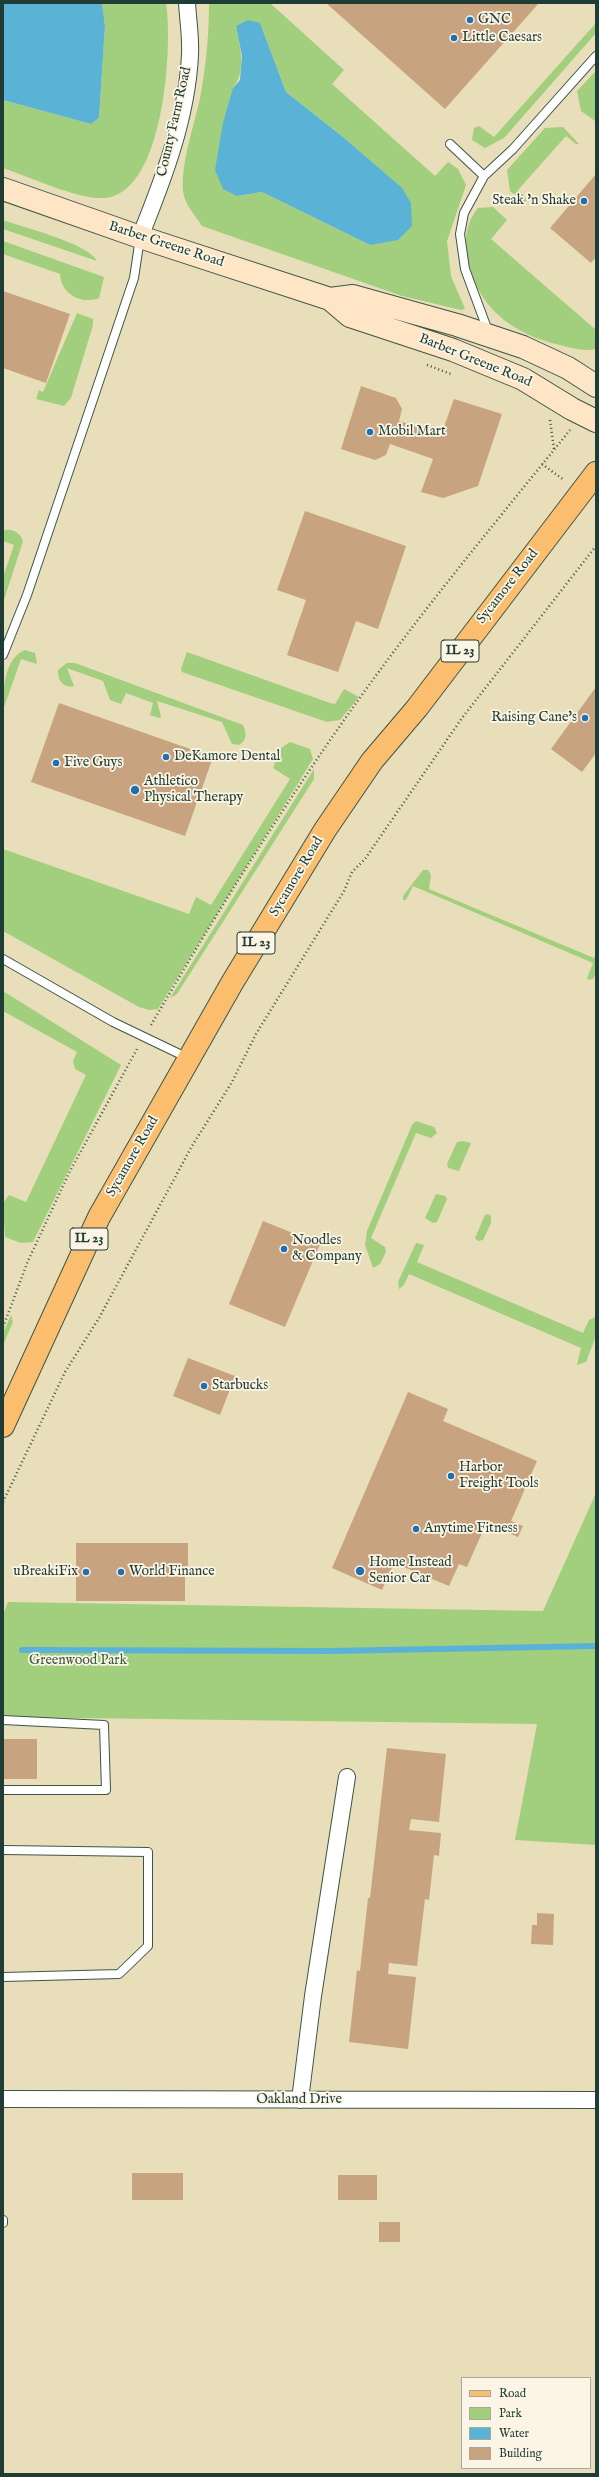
<!DOCTYPE html>
<html>
<head>
<meta charset="utf-8">
<style>
	body { margin:0 }
	#map { position:relative; width:599px; height:2477px; overflow:hidden; background:#e8deb9; font-family:"IM FELL English",serif }
	canvas { display:block }
	.frame { position:absolute; inset:0; border:4px solid #1f3d34; pointer-events:none }
	.legend { position:absolute; left:461px; top:2377px; width:130px; height:92px; box-sizing:border-box; background:#fcf5e5; border:1px solid #a4ab9e; margin:0; padding:5px 7px; list-style:none; font-size:12px; color:#1f3d34 }
	.legend li { display:flex; align-items:center; gap:8px; height:20px }
	.legend b { width:20px; border:1px solid #a4ab9e }
</style>
</head>
<body>
<div id="map">
<canvas width="599" height="2477"></canvas>
<div class="frame"></div>
<ul class="legend">
<li><b style="height:5px;background:#fbbe6e"></b>Road</li>
<li><b style="height:11px;background:#a1cf7d"></b>Park</li>
<li><b style="height:11px;background:#5ab3d7"></b>Water</li>
<li><b style="height:11px;background:#c8a37f"></b>Building</li>
</ul>
</div>
<script>
const g = document.querySelector('canvas').getContext('2d');
g.lineJoin = 'round';
function fill(path, color) {
  g.fillStyle = color;
  g.fill(path, 'evenodd');
}
function stroke(path, color, width, dash) {
  g.strokeStyle = color;
  g.lineWidth = width;
  g.lineCap = dash ? 'butt' : 'round';
  g.setLineDash(dash || []);
  g.stroke(path);
}
function label(font, color, halo, rows, align = 'center') {
  g.font = font + ' "IM FELL English",serif';
  g.lineWidth = 3.5;
  g.setLineDash([]);
  g.textBaseline = 'middle';
  g.strokeStyle = halo;
  g.fillStyle = color;
  for (const [text, x, y, turn = 0] of rows) {
    g.save();
    g.translate(x, y);
    g.rotate((+turn || 0) * Math.PI / 180);
    g.textAlign = isNaN(turn) ? turn : align;
    if (halo) g.strokeText(text, 0, 0);
    g.fillText(text, 0, 0);
    g.restore();
  }
}
fill(new Path2D(`
	M102,3H166C173,47 164,193 105,198C78,200 30,177 3,168V100L91,124L99,118L105,26Z
	M209,3H270L344,70L332,84L435,176L448,162L458,169L466,185L447,241L451,276L465,309L461,310L402,296L202,226C196,216 184,204 183,191C181,161 194,127 200,98C206,66 209,35 209,3ZM260,23L286,92L343,137L385,174L370,245L262,192L237,196L233,88C247,70 240,47 236,26Z
	M596,23V33L504,138L485,148L472,140L474,128L479,126L494,137Z
	M596,71V121H595L581,111L577,91Z
	M563,127L579,144H576L566,136L518,190L528,200L524,202L510,191L507,170L545,128Z
	M493,207L507,220L491,239L596,330V349C584,352 572,348 560,345C511,334 474,305 467,254C464,237 467,221 478,208Z
	M3,220C22,227 90,244 97,261L3,229Z
	M3,241L104,277L99,298C81,305 61,294 60,274L3,254Z
	M77,313L93,319V325L71,398L64,406L36,399L39,390L43,392Z
	M5,530C14,529 20,533 23,541L3,603V577L14,545L3,541V531Z
	M25,650L35,653L37,664L21,659L3,710C3,691 4,658 25,650Z
	M187,652L330,703L335,704L344,689L359,697L340,720L327,722L182,672L181,669Z
	M67,663H75L243,725C247,734 247,740 239,745L232,744L222,722L157,701L161,717L159,718L150,715L153,703L126,693L121,704L110,700L103,681L67,668L74,686C64,689 57,680 58,670Z
	M290,742L310,749L313,759L158,1009L149,1010L139,1007L3,931V849L189,914L196,897L211,905L290,779L273,768L281,748Z
	M314,769V779L177,994L170,998Z
	M423,870H428L431,875L429,889L594,958L596,954V973L593,979L589,980L587,978L593,963L413,886L406,900H403V896Z
	M3,991L121,1065L33,1242L21,1243L5,1237L3,1203L9,1195L26,1202L86,1075L75,1069L73,1061L77,1052L3,1011Z
	M416,1121L434,1127L437,1133L431,1138L416,1133L371,1238L385,1247L386,1252L380,1264L373,1268L365,1245L367,1231L412,1125Z
	M463,1141L471,1143L459,1171L448,1168L447,1164L457,1142Z
	M436,1194L445,1196L447,1199L437,1222L433,1223L425,1218Z
	M488,1214L491,1216V1223L483,1240L478,1241L475,1238L485,1215Z
	M416,1243L424,1245L417,1262L583,1333L589,1320L595,1317L596,1336L586,1362L577,1365L581,1348L409,1274L404,1285L399,1289L398,1282Z
	M11,1315L13,1322L3,1345V1333Z
	M596,1493V1845L515,1840L537,1724L3,1717V1615L8,1602L543,1611Z`), '#a1cf7d');
fill(new Path2D(`
	M3,3H102L105,26L99,118L91,124L3,100Z
	M248,20L260,23L286,92L343,137L402,188L411,203L412,226L398,240L370,245L262,192L237,196L223,189L215,170L223,123L233,88L240,80L242,56L236,26Z`), '#5ab3d7');
stroke(new Path2D(`
	M22,1650L331,1651L596,1646`), '#5ab3d7', 6);
fill(new Path2D(`
	M326,3H539L445,109Z
	M596,174V257L591,263L550,228Z
	M3,291L70,314L46,383L3,368Z
	M361,386L396,398L402,409L399,421L441,435L454,399L502,414L478,486L443,498L421,492L433,459L390,444L386,455L375,460L341,449Z
	M305,511L406,546L378,629L356,621L338,672L287,655L306,600L277,590Z
	M596,687V753L582,772L551,749Z
	M59,703L213,757L185,836L31,782Z
	M263,1221L320,1244L285,1327L229,1304Z
	M188,1358L235,1376L220,1415L173,1396Z
	M408,1392L448,1409L443,1421L537,1461L511,1521L523,1526L518,1537L486,1524L467,1567L459,1564L449,1586L394,1563L382,1590L332,1568Z
	M76,1543H188V1566H185V1601H76Z
	M3,1739H37V1779H3Z
	M387,1748L446,1754L439,1822L411,1819L409,1830L441,1833L439,1856L434,1855L429,1900L425,1899L417,1966L389,1963L388,1974L416,1977L408,2049L349,2042L357,1970L360,1971L368,1898H370Z
	M537,1913L554,1914L553,1945L531,1944L532,1925H537Z
	M132,2173H183V2200H132Z
	M338,2175H377V2200H338Z
	M379,2222H400V2242H379Z`), '#c8a37f');
const service = new Path2D(`
	M450,144L484,176
	M488,331L465,269L460,234L464,213L484,176L513,149L596,56
	M3,655L27,595L134,278L140,238
	M3,959L113,1022L188,1058
	M3,1720L104,1725L106,1790H3
	M3,1850L148,1852V1946L119,1974L3,1977
	M3,2220V2223`);
const minor = new Path2D(`
	M140,237C163,180 187,118 190,55C191,38 188,20 187,3
	M3,2099L596,2100
	M300,2100L313,1996L347,1777`);
const secondary = new Path2D(`
	M3,189L140,237L330,299L350,316L453,350L523,379L572,409L596,421
	M330,299L353,296L457,325L523,347L568,368L596,386`);
const primary = new Path2D(`
	M3,1426L99,1217L232,983L325,830L372,761L417,708L596,473`);
stroke(service, '#3d5548', 10);
stroke(minor, '#3d5548', 18);
stroke(secondary, '#3d5548', 24);
stroke(primary, '#3d5548', 24);
stroke(new Path2D(`
	M427,365L451,374
	M550,420L554,449
	M542,464L564,480
	M151,1025C217,912 287,799 364,692C429,602 500,517 570,430
	M3,1327L28,1261L69,1173L137,1049
	M3,1502L65,1372L99,1318L192,1146L232,1082L256,1034L344,891L352,872L365,859L462,718L596,546`), '#3d5548', 2.5, [1, 3]);
stroke(service, '#fff', 8);
stroke(minor, '#fff', 16);
stroke(secondary, '#fde5c5', 22);
stroke(primary, '#fbbe6e', 22);
for (const [x, y, r, color] of [
	[470,20,4,"#1f6fb2"],
	[454,38,4,"#1f6fb2"],
	[584,201,4,"#1f6fb2"],
	[370,432,4,"#1f6fb2"],
	[585,718,4,"#1f6fb2"],
	[166,757,4,"#1f6fb2"],
	[56,763,4,"#1f6fb2"],
	[135,790,5,"#1f6fb2"],
	[284,1249,4,"#1f6fb2"],
	[204,1386,4,"#1f6fb2"],
	[451,1476,4,"#1f6fb2"],
	[416,1529,4,"#1f6fb2"],
	[360,1571,5,"#1f6fb2"],
	[86,1572,4,"#1f6fb2"],
	[121,1572,4,"#1f6fb2"]
]) {
  const dot = new Path2D();
  dot.arc(x, y, r, 0, 2 * Math.PI);
  g.fillStyle = color;
  g.fill(dot);
  stroke(dot, '#fcf5e5', 1.5);
}
for (const [x, y, w] of [
	[460,651,38],
	[256,943,38],
	[89,1239,38]
]) {
  const box = new Path2D();
  box.roundRect(x - w / 2, y - 11, w, 22, 3);
  g.fillStyle = '#fcf5e5';
  g.fill(box);
  stroke(box, '#1f3d34', 1);
}
label('bold 13px', '#1f3d34', null, [
	["IL 23",460,651],
	["IL 23",256,943],
	["IL 23",89,1239]
]);
label('14px', '#1f3d34', '#fcf5e5', [
	["GNC",478,20],
	["Little Caesars",462,38],
	["Steak 'n Shake",576,201,"right"],
	["Mobil Mart",378,432],
	["Raising Cane's",577,718,"right"],
	["DeKamore Dental",174,757],
	["Five Guys",64,763],
	["Athletico",144,782],
	["Physical Therapy",144,798],
	["Noodles",292,1241],
	["& Company",292,1257],
	["Starbucks",212,1386],
	["Harbor",459,1468],
	["Freight Tools",459,1484],
	["Anytime Fitness",424,1529],
	["Home Instead",369,1563],
	["Senior Car",369,1579],
	["uBreakiFix",78,1572,"right"],
	["World Finance",129,1572]
], 'left');
label('14px', '#1f3d34', '#fcf5e5', [
	["County Farm Road",175,122,-77],
	["Barber Greene Road",166,245,18],
	["Barber Greene Road",475,361,22],
	["Sycamore Road",508,587,-52],
	["Sycamore Road",297,877,-59],
	["Sycamore Road",133,1157,-60],
	["Oakland Drive",299,2100]
]);
label('14px', '#395a43', '#fcf5e5', [
	["Greenwood Park",78,1661]
]);
</script>
</body>
</html>
